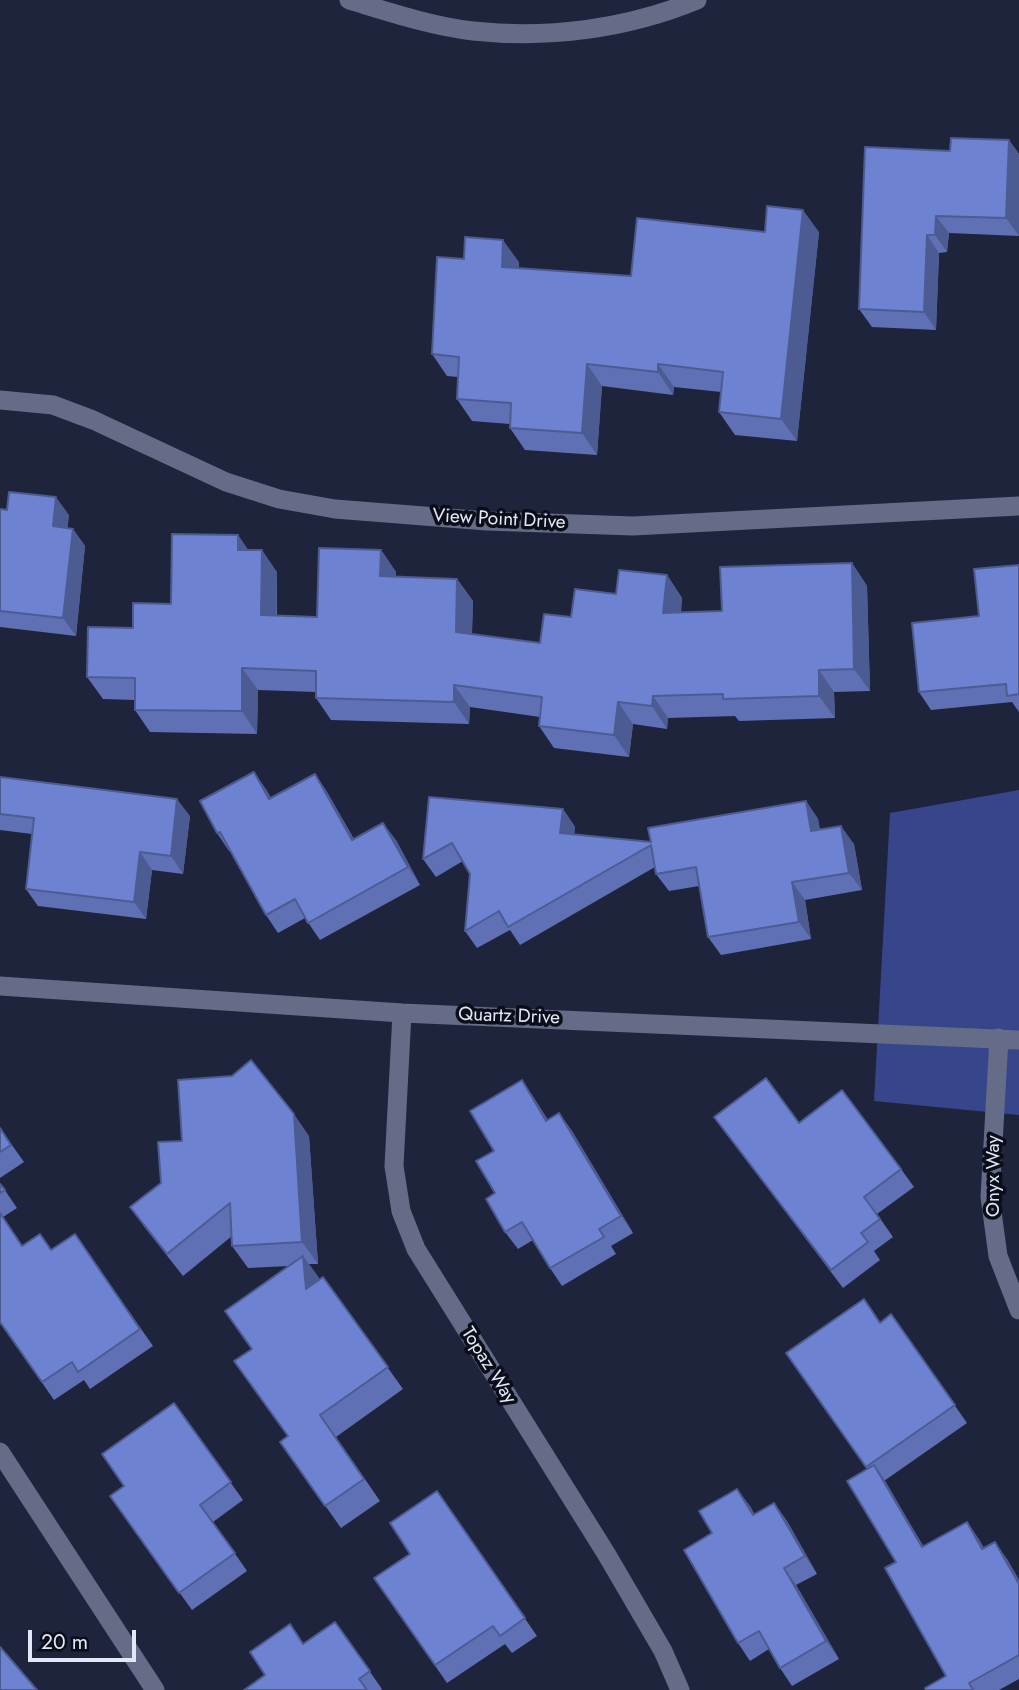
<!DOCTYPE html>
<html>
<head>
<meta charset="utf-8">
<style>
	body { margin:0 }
	#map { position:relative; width:1019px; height:1690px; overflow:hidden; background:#1e243b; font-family:Jost,sans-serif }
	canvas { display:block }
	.scale { position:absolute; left:28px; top:1630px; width:108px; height:32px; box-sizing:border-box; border:4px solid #e3e8f8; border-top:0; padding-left:9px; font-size:21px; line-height:24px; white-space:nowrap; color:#e3e8f8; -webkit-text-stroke:5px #0b0e18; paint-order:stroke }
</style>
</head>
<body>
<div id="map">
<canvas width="1019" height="1690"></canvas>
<div class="scale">20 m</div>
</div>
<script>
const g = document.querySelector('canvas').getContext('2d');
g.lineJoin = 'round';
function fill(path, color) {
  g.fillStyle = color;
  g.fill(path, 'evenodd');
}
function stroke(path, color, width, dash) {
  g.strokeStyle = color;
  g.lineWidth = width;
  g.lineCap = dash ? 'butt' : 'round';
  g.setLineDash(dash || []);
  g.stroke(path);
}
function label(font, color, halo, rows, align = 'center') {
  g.font = font + ' Jost,sans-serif';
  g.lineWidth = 7;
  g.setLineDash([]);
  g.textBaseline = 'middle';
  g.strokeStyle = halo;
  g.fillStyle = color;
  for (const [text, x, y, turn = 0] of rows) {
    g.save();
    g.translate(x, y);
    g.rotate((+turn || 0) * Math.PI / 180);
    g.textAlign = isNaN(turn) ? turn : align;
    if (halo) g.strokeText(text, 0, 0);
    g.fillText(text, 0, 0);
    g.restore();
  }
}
fill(new Path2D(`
	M1019,790V1115L874,1101L890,813Z`), '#37458a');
stroke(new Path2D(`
	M349,0C389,12 431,26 473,31C548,39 627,29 697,0
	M0,400L53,405L93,420L226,482L279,499L335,509L487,521L633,526L1019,506
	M0,986L402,1013L1019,1040
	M402,1013L394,1166L401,1211L416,1249L607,1555L663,1651L680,1690
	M999,1038L990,1197L998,1256L1019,1310
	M0,1452L155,1690`), '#646c88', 19);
fill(new Path2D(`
	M1009,140L1019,154V236L949,233L947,252L939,253L936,330L872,327L859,309L950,151Z
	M765,232H819L797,441L735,435L719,412L721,392L674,387L673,395L602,386L597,455L525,450L510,428V424L472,421L457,399L458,377L447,376L432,354L519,262V269L631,276Z
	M0,509L69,515L67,528L73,529L85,546L76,636L0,627Z
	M238,535L248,550L277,572V616L317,617L381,550L396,572V577L457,579L473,601L472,634L540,643L571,617L616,594L667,575L682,598L681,612L722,611L852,563L867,586L870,691L834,692L835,718L739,721L735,716L668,718L667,729L633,724L629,757L554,748L539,726L540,717L470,707L469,724L331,720L316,698V692L258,690L257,734L150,732L135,710V700L103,699L87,677L133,628L171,604Z
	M1019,565V712L1012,702L931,710L919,692Z
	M315,774L327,792L354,839L396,840L420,885L320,940L305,918L278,933L266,915L230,851H229L217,833L266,789L271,798Z
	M0,777L190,816L183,874L152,870L146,919L38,906L26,889L32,834L0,830Z
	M429,797L563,809L575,827L574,834L651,842L806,801L818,819L820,830L854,844L862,890L805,900L811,939L721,955L708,937L699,886L669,891L656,874L655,867L520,945L510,930L477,948L465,931L470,874L463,861L436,877L423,859Z
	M522,1080L534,1098L548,1120L559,1113L572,1131L633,1233L611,1246L616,1254L562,1286L550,1268L533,1240L518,1249L505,1232L494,1151Z
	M714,1117L799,1123L901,1169L914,1187L877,1214L893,1237L874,1251L880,1260L843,1288Z
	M0,1128L24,1162L0,1178Z
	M309,1136L318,1264H309L319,1278V1280L323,1277L403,1389L336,1437L380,1501L341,1528L280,1442L288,1436L252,1349L289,1266L248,1268L232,1246V1236L183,1276L146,1229L130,1207Z
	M0,1183L17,1208L3,1217L22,1246L51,1250L75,1234L153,1346L90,1389L84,1380L54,1400L0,1322Z
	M891,1314L967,1423L884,1481L924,1547L967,1522L984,1548L1007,1559L1019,1580V1679L999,1690H926L946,1676L896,1562L867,1469L786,1353L880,1322Z
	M174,1403L243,1500L213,1522L247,1571L192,1610L110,1496L124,1486Z
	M437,1491L537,1636L512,1653L505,1644L447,1683L374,1578L410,1554Z
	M774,1503L787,1521L817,1574L796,1585L839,1659L792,1686L780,1668L769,1649L750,1661L738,1643L712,1533L750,1506L754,1514Z
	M335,1622L382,1689L381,1690H244L265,1675L303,1644Z`), '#5f70b5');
fill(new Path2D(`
	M1009,140L1019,154V236L1006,218Z
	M803,210L819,232L797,441L781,419Z
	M936,216L949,233L947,252L935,235Z
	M927,235L939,253L936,330L924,312Z
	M503,240L519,262L518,290L502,267Z
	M587,364L602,386L597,455L582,433Z
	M658,364L674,387L673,395L658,372Z
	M56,497L69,515L66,544L53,526Z
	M73,529L85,546L76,636L63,618Z
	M238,535L253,557L238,550Z
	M262,550L277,572L276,637L261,615Z
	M381,550L396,572L395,598L380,576Z
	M852,563L867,586L870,691L854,669Z
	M667,575L682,598L678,635L663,613Z
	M457,579L473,601L471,655L456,632Z
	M242,668L258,690L257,734L242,711Z
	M819,670L834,692L835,718L819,696Z
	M454,685L470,707L469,724L454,702Z
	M653,696L668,718L667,729L652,706Z
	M618,702L633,724L629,757L614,735Z
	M254,772L266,789L281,817L269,799Z
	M315,774L327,792L364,858L352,840Z
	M177,799L190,816L183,874L171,856Z
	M806,801L818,819L823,849L811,831Z
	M563,809L575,827L573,851L560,833Z
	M383,823L396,840L420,885L408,867Z
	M841,826L854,844L862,890L849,873Z
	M140,852L152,870L146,919L134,902Z
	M792,882L805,900L811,939L799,922Z
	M522,1080L534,1098L559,1139L546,1121Z
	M559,1113L572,1131L633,1233L621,1216Z
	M294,1114L309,1136L318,1264L302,1242Z
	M303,1256L319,1278L321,1312L306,1289Z
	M874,1465L886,1482L934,1565L922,1547Z
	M737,1489L750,1506L765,1533L753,1515Z
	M774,1503L787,1521L817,1574L805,1556Z
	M967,1522L979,1539L994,1566L982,1549Z
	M995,1542L1007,1559L1019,1580V1584Z
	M784,1568L796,1585L839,1659L826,1641Z`), '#4d5b93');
const building = new Path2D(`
	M951,138L1009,140L1006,218L936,216L935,235H927L924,312L859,309L865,147L950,151Z
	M767,206L803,210L781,419L719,412L723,372L658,364V372L587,364L582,433L510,428L511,403L457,399L459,357L432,354L437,257L464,259L465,237L503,240L502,267L631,276L637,218L765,232Z
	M9,492L56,497L53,526L73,529L63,618L0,611V509L7,510Z
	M172,534L238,535V550H262L261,615L317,617L319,548L381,550L380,576L457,579L456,632L540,643L544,614L571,617L575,589L616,594L619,570L667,575L663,613L722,611L720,567L852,563L854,669L819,670V696L723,699V694L653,696L652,706L618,702L614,735L539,726L542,697L454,685V702L316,698V671L242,668V711L135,710V678L87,677L88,627L133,628V603L171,604Z
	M1019,565V694L1007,696L1006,684L919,692L912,623L979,616L974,569Z
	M254,772L269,799L315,774L352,840L383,823L408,867L308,923L295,899L266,915L220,832L217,833L200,801Z
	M0,777L177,799L171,856L140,852L134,902L26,889L34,818L0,814Z
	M429,797L563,809L560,833L651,842L648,828L806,801L811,831L841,826L849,873L792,882L799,922L708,937L696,867L656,874L651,845L508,927L499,911L465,931L470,874L452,843L423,859Z
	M251,1060L294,1114L302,1242L232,1246L230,1203L167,1254L130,1207L161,1183L158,1142L182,1141L178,1080L232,1076Z
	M766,1078L799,1123L842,1090L901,1169L864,1197L880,1219L861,1233L868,1242L831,1270L714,1117Z
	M522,1080L546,1121L559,1113L621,1216L599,1229L604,1237L550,1268L522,1222L505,1232L486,1199L495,1193L476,1161L494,1151L470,1111Z
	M0,1128L11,1145L0,1152Z
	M0,1184L5,1190L0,1193Z
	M0,1213L22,1246L40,1234L51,1250L75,1234L140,1329L78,1372L72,1362L42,1382L0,1322Z
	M303,1256L306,1289L323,1277L388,1367L320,1415L364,1479L325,1506L280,1442L288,1436L234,1361L252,1349L225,1311Z
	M864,1299L880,1323L891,1314L955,1405L866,1467L786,1353Z
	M174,1403L231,1482L200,1505L235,1553L179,1593L110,1496L124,1486L102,1454Z
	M874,1465L922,1547L967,1522L982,1549L995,1542L1019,1584V1655L969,1683L973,1690H926L925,1688L946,1676L885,1568L896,1562L847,1481Z
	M737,1489L753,1515L774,1503L805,1556L784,1568L826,1641L780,1668L759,1631L738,1643L684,1550L712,1533L699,1511Z
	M437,1491L525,1618L500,1636L493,1626L435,1665L374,1578L410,1554L390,1523Z
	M335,1622L370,1671L359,1679L367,1690H244L265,1675L250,1652L290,1624L303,1644Z
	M0,1647L37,1690H0Z`);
fill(building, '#6e82d2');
stroke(building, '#4d5b93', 2);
label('19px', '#e3e8f8', '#0b0e18', [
	["View Point Drive",499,520,3],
	["Quartz Drive",509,1017,2],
	["Onyx Way",994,1176,-90],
	["Topaz Way",488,1366,58]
]);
</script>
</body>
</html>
